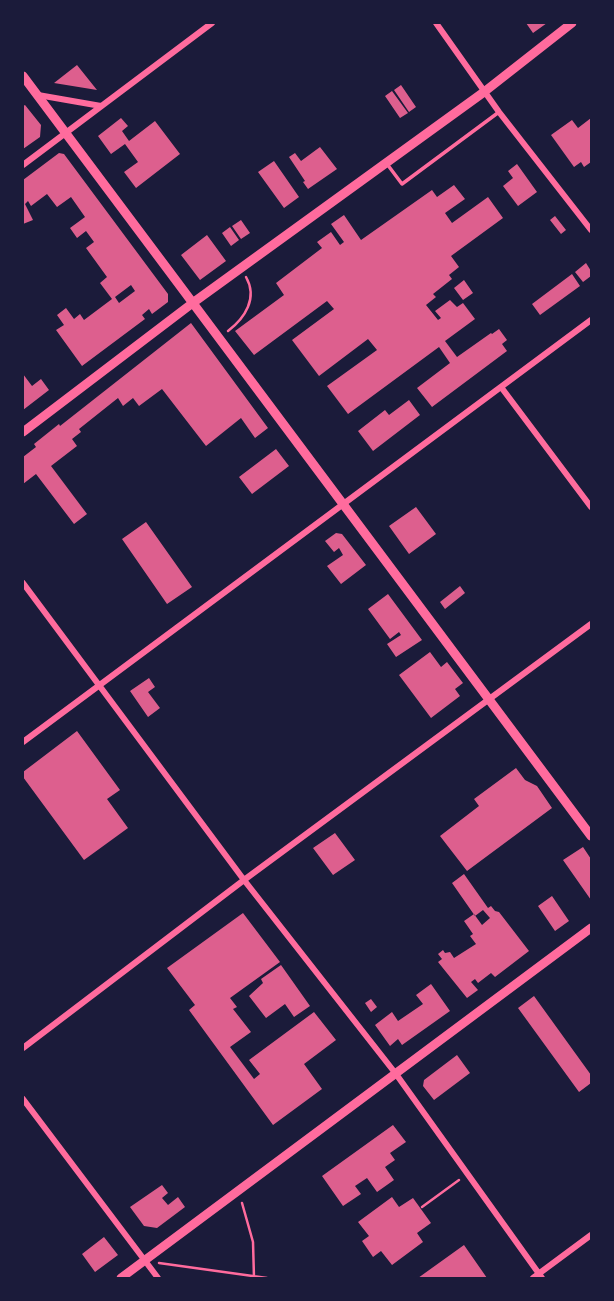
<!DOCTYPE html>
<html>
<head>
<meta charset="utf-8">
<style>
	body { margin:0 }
	#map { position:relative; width:614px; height:1301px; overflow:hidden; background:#1b1b3a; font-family:Overpass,sans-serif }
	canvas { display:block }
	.frame { position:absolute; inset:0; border:24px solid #1b1b3a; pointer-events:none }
</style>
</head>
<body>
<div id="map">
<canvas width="614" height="1301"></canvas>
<div class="frame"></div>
</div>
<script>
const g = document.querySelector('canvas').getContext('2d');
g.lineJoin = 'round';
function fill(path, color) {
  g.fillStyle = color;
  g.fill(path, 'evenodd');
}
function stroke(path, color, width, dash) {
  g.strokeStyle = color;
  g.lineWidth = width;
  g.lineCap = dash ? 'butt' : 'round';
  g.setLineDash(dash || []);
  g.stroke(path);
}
fill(new Path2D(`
	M526,23H547L533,33Z
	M77,65L97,90L54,83Z
	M401,85L416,107L409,112L394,90Z
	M392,91L408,113L400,118L385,96Z
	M25,105L41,125L40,137L23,149V106Z
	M121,118L128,126L122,131L129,141L155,121L180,154L136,188L124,172L138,162L125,144L111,154L98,136Z
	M591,118V162L584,167L581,162L574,167L551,135L572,120L578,128Z
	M320,147L337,169L308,189L303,182L305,181L289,157L295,153L301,161Z
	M59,153L64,154L168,294V302L152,314L149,309L142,315L145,319L82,366L56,330L64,325L57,315L66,308L74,319L80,314L84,320L112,299L100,283L107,277L86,248L94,242L86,231L77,238L70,228L85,217L71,197L57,207L47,194L31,206L28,201L25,204L33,220L23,224V180ZM131,285L135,291L119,303L115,297Z
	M274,161L299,197L284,208L258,172Z
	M517,164L537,192L518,206L503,186L513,178L508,171Z
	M454,185L465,199L445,213L452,223L488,197L503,218L451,256L459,267L449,275L452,279L433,294L436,297L426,305L438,320L441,318L435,311L450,300L457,307L463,303L475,319L445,341L457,357L491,333L492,334L499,329L507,340L502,344L507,351L432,407L417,388L450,363L439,347L348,414L327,386L377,350L368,339L319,376L292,340L334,309L327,301L254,355L235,331L284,295L276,283L322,248L317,242L331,232L340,245L344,242L331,224L344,215L361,240L432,190L437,197Z
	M555,216L566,230L561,234L550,220Z
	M241,220L250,233L241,239L232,226Z
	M230,227L239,240L231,246L222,233Z
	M207,235L226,261L200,280L181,255Z
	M586,263L591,271V276L583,282L575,272Z
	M572,274L580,286L540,315L532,304Z
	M464,280L473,293L463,300L454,288Z
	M191,323L268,428L255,438L241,418L206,446L162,389L139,406L133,398L123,406L118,398L79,429L81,432L72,439L77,446L51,466L87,514L74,524L36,474L23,484V457L36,447L34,444L59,424L60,426Z
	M23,374L32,386L41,379L49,390L23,410Z
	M409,400L420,415L373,451L358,431L385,410L389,415Z
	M276,449L289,466L252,494L239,477Z
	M416,507L436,534L409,554L389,526Z
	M146,522L192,587L167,604L122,539Z
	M336,533L342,534L366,565L341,584L327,566L343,555L339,548L334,552L325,541Z
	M460,586L465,593L445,609L440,602Z
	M388,594L422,640L396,657L387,644L401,635L399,632L390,639L368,609Z
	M430,652L441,667L447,662L463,683L455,689L460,696L431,718L399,675Z
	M149,678L155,687L148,692L160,708L148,717L130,691Z
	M77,731L120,790L107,799L128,828L84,860L23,777V772Z
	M516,768L525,780L537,786L552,808L467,871L440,836L479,806L474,799Z
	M335,833L355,860L333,875L313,848Z
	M583,847L591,859V900L563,860Z
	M464,874L488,908L491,906L495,911L499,912L529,951L495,977L491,973L478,983L475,979L471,982L478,990L467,998L438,962L442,959L438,954L443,950L445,953L450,952L454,958L476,944L470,936L473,934L464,921L474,914L482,925L490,918L483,910L475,916L452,883Z
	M552,896L569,921L555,931L538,906Z
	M243,913L280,962L230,998L237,1007L233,1009L251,1032L230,1047L254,1079L260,1074L249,1060L314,1012L336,1040L304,1064L322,1089L273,1125L189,1010L195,1005L167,968Z
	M281,965L310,1006L294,1017L285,1004L266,1018L249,996L263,983L261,979Z
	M431,984L450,1011L402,1045L398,1039L390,1046L375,1025L392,1012L398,1021L423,1004L416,995Z
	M534,996L591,1075V1083L579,1092L518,1008Z
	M371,999L377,1007L371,1012L365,1003Z
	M457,1055L470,1073L434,1100L423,1086L424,1080Z
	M393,1125L406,1142L390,1153L395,1160L385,1167L394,1180L377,1192L367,1178L355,1186L361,1194L343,1206L322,1176Z
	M162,1185L168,1193L162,1198L168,1205L178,1197L185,1207L157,1228L144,1226L130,1207Z
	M392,1197L399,1207L413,1198L431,1223L417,1233L423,1242L392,1265L381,1251L373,1257L362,1241L369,1236L358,1222Z
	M104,1237L118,1255L95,1272L82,1254Z
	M464,1245L487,1278H418Z`), '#dd5f8e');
stroke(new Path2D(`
	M228,331C245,318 258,298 246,277
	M242,1203L253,1242L254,1278
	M422,1207L459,1180
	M159,1263L267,1278`), '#ff6b9d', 2.5);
stroke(new Path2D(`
	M387,164L402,184L499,112`), '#ff6b9d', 3.5);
stroke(new Path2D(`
	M436,23L499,112L591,230
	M38,95L101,106
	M23,165L212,23
	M501,387L591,507
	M23,583L244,880L396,1074L542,1278
	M23,742L591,320
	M23,1048L244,880L591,624
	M23,1099L158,1278
	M533,1278L591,1235`), '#ff6b9d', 6);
stroke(new Path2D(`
	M23,76C213,329 401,584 591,836
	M23,432L194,302L484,92L572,23
	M121,1278L591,928`), '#ff6b9d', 9);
</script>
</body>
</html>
